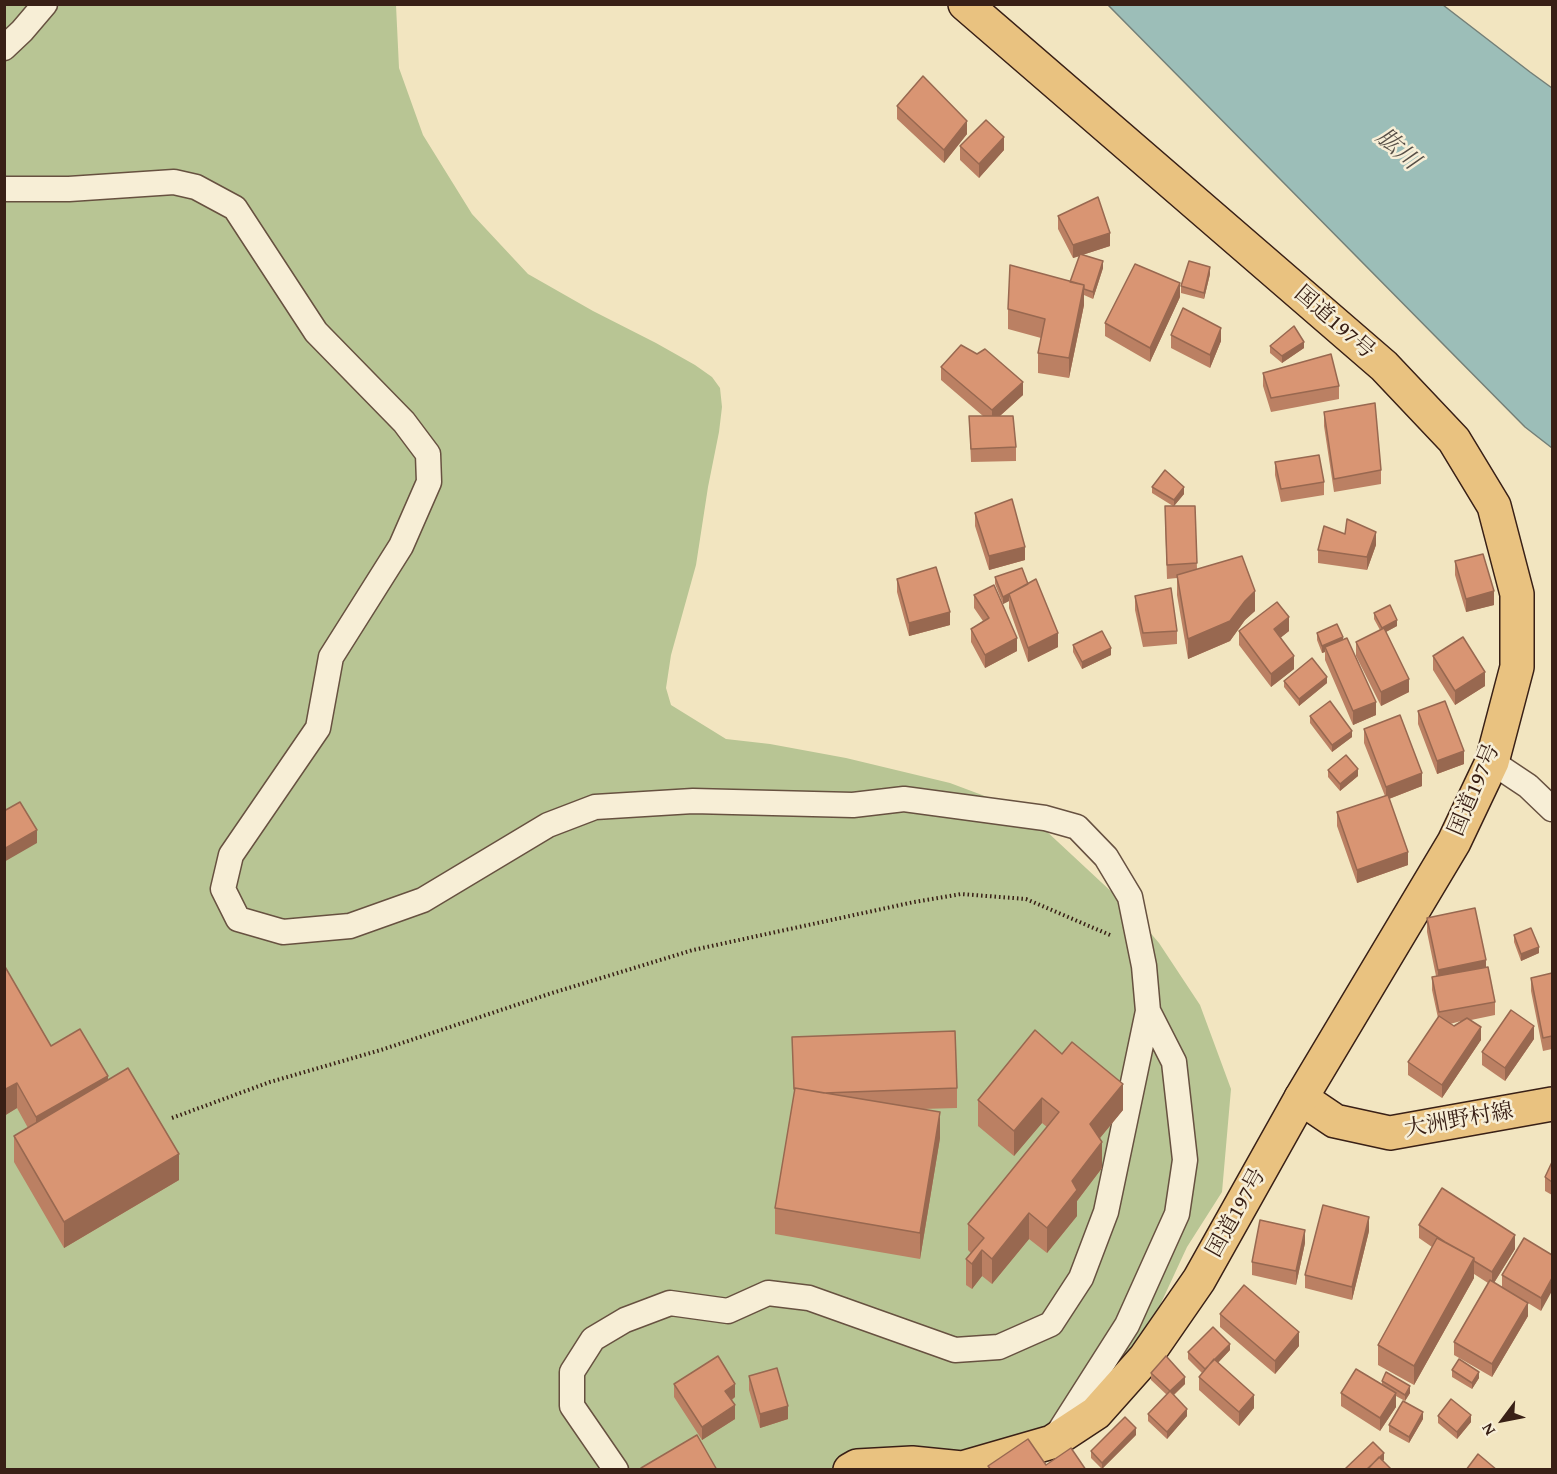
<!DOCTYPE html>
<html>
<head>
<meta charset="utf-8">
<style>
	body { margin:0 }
	#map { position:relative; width:1557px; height:1474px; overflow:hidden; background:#f2e5c0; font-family:"Gentium Book Plus",serif }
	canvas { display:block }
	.frame { position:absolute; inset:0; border:6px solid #392016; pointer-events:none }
	.north { position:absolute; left:1473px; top:1390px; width:60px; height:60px; -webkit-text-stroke:4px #f7eed6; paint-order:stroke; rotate:238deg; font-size:16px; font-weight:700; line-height:24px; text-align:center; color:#392016 }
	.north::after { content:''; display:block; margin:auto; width:21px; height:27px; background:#392016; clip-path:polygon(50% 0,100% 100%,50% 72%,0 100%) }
</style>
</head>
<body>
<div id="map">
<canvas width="1557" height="1474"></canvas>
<div class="frame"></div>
<div class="north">N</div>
</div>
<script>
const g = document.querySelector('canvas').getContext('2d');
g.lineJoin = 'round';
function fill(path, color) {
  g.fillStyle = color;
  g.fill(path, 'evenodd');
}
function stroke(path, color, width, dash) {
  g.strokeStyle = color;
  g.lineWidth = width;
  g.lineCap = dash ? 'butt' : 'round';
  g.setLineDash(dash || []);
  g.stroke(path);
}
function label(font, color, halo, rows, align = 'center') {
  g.font = font + ' "Gentium Book Plus","Noto Serif JP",serif';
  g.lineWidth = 5;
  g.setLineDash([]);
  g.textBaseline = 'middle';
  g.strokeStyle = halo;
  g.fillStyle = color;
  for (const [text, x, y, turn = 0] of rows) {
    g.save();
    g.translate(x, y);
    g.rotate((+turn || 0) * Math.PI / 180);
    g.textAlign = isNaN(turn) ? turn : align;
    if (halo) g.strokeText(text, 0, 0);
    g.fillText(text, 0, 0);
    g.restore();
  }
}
fill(new Path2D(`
	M5,5H396L399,68L423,135L472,214L528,274L593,311L656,343L695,365L712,377L720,388L722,407L719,432L708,487L696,565L671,655L666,688L671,705L726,739L770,744L846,758L950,783L998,801L1043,828L1130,909L1159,943L1200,1005L1231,1089L1222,1192L1187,1247L1149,1329L1077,1414L981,1469L5,1470Z`), '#b8c594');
const water = new Path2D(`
	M1108,5H1443L1530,72L1552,88V448L1525,427Z`);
fill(water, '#9cbeb8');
stroke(water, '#747f77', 1.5);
const street = new Path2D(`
	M4,48L22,31L45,4
	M4,189H69L174,182L196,187L235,208L316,332L404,422L428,454L429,482L401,546L331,657L318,728L231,855L223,889L238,919L283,932L350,926L423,900L548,825L595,807L693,801L853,805L904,799L1045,818L1077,827L1106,857L1130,897L1144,966L1148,1011L1106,1212L1081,1278L1051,1324L999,1347L955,1350L809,1298L768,1293L728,1311L670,1303L625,1320L593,1339L572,1372V1406L616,1470
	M1492,762L1528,786L1552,809
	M1057,1435L1127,1325L1177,1214L1185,1160L1174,1062L1148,1011`);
const primary = new Path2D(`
	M1301,1098L1335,1121L1390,1133L1552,1104`);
const highway = new Path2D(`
	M850,1470L857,1466L912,1463L962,1468L1052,1442L1096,1413L1145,1358L1199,1280L1301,1098L1454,842L1492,762L1517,667V594L1494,506L1454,440L1384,366L965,4`);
stroke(street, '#675140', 27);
stroke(primary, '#392016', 36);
stroke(highway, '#392016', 36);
stroke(new Path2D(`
	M172,1118L270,1082L384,1049L552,993L693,950L914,902L961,894L1026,899L1110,935`), '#392016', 4, [1.5, 3]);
stroke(street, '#f7eed6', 24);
stroke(primary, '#e9c280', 33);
stroke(highway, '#e9c280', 33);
fill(new Path2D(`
	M897,106L967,134L944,163L897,119Z
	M960,146L1004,150L979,178L960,160Z
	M1058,216L1110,246L1082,255L1103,268L1093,299L1084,295V305L1069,378L1038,373V353L1041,338L1008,329V309L1070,282L1080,256L1073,258L1058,229Z
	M1210,274L1204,299L1181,293V286Z
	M1180,297L1150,362L1105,336V323Z
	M1171,335L1221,341L1210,368L1171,348Z
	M1270,346L1304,348L1282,363L1270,353Z
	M941,367L1023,395L1000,416L1016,447V461L971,462L969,416H983L941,380Z
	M1263,373L1339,386V399L1271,412L1263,386Z
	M1324,412L1381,470V484L1334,492L1324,426Z
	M1275,462L1324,482V495L1281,502L1275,475Z
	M1152,487L1184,494L1174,506H1195L1197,569L1255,611L1245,620L1230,641L1188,659L1177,595V578L1167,579L1165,519L1173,506L1152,493Z
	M975,513L1025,560L989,570L975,526Z
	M1345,534L1376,545L1367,570L1318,563V550Z
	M1455,561L1494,605L1466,612L1455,575Z
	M995,577L1028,584L1058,647L1028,662L1009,608V601L1003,604L995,584Z
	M897,579L950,625L909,636L897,592Z
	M974,595L1017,651L985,668L971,642V629L983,621L974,608Z
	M1135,596L1177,631V644L1143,647L1135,610Z
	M1374,613L1397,626L1386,632L1409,692L1381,706L1356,656V642L1380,630L1374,619Z
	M1239,631H1289L1280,638L1294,669L1271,687L1239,645Z
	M1317,633L1343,639L1376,715L1353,725L1325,660V652L1322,653L1317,640Z
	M1073,645L1111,655L1082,669L1073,652Z
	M1433,656L1485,686L1455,705L1433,670Z
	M1284,681L1327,683L1299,706L1284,687Z
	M1418,711L1464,764L1437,774L1418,724Z
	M1310,716L1352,737L1332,752L1310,723Z
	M1364,729L1422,786L1389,799L1408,865L1357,883L1337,826V812L1385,796L1364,743Z
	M1328,770L1358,776L1340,791L1328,777Z
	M1427,918L1486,967L1495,1002V1015L1471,1020L1481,1040L1442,1098L1408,1075V1062L1438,1018L1432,990V977L1436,976L1427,932ZM1461,1021L1454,1026L1450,1024Z
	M1514,935L1539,953L1521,961L1514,942Z
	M4,965L51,1046L108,1081L179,1180L64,1248L14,1162V1136L28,1128L17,1108L4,1116Z
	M1552,973V1049L1543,1051L1531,991V978Z
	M1035,1030L1123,1110L1100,1138L1102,1168L1077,1201V1216L1047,1253L1029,1239L992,1284L982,1276L972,1289L966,1285V1259L971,1253L968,1250V1224L1047,1127L1042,1123L1014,1156L978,1126V1100Z
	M792,1037L957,1088V1108L922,1109L940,1138L920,1259L775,1234V1208L794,1093Z
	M1534,1039L1505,1081L1482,1065V1052Z
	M1552,1162V1195L1545,1191V1177Z
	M1419,1225L1515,1249L1494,1283L1502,1288V1275L1552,1255L1541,1311L1528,1303V1316L1492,1377L1454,1355V1342L1488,1283L1474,1274V1278L1414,1385L1378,1365V1345L1432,1247L1419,1238Z
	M1369,1231L1352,1300L1305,1288V1275Z
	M1305,1243L1296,1285L1252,1275V1262Z
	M1220,1314L1299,1346L1275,1374L1220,1327Z
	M1230,1350L1218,1363L1254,1408L1239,1426L1199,1390V1377L1202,1373L1188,1359V1352Z
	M1452,1370L1479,1378L1472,1389L1452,1377Z
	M1151,1373L1185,1384L1174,1395L1187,1416L1167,1439L1148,1421V1414L1167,1395L1151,1380Z
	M749,1376L788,1419L760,1428L749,1390Z
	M1382,1381L1410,1393L1405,1401L1396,1396V1407L1380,1431L1341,1406V1393L1382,1385Z
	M674,1384L735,1397L732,1400L735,1419L702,1440L674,1397Z
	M1438,1416L1471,1422L1457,1439L1438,1423Z
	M1423,1419L1409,1443L1389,1432V1425Z
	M1136,1435L1102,1469L1091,1458V1451Z`), '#bb8063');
fill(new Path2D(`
	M967,121V134L944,163V150Z
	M1004,137V150L979,178V164Z
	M1110,233V246L1073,258V245Z
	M1103,261V268L1093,299V292Z
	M1210,267V274L1204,299V293Z
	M1180,283V297L1150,362V348Z
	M1084,285V305L1069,378V358Z
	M1221,328V341L1210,368V355Z
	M1304,342V348L1282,363V356Z
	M1023,382V395L992,423V410Z
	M1184,487V494L1174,506V500Z
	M1376,532V545L1367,570V557Z
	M1025,547V560L989,570V556Z
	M1028,586L1009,594V601L1003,604V597Z
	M1255,591V611L1245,620L1230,641L1188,659V639L1245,601Z
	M1494,591V605L1466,612V599Z
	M950,612V625L909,636V623Z
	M1289,617V631L1274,643V629Z
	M1397,620V626L1382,634V628Z
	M1058,633V647L1028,662V648Z
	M1343,637V644L1325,647V652L1322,653V646Z
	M1017,638V651L985,668V655Z
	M1111,648V655L1082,669V662Z
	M1294,656V669L1271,687V674Z
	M1485,672V686L1455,705V691Z
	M1327,677V683L1299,706V699Z
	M1409,679V692L1381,706V692Z
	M1376,702V715L1353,725V711Z
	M1352,731V737L1332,752V745Z
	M1464,751V764L1437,774V761Z
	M1358,769V776L1340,791V784Z
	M1422,773V786L1386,800V787Z
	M37,830V843L4,862V849Z
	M1408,852V865L1357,883V870Z
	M1539,947V953L1521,961V954Z
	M1486,960V973L1438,983V970Z
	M1534,1026V1039L1505,1081V1068Z
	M1481,1027V1040L1442,1098V1085Z
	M108,1076V1102L36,1143V1117Z
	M17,1083V1108L4,1116V1090Z
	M1123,1084V1110L1090,1150V1124Z
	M1042,1098V1123L1014,1156V1131Z
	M940,1112V1138L920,1259V1233Z
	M1102,1142V1168L1077,1201V1216L1047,1253V1228L1072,1181Z
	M179,1154V1180L64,1248V1222Z
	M1029,1213V1239L992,1284V1259Z
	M1369,1217V1231L1352,1300V1287Z
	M1305,1230V1243L1296,1285V1271Z
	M1515,1235V1249L1492,1286V1272Z
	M982,1250V1276L972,1289V1264Z
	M1474,1258V1278L1414,1385V1366Z
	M1552,1278V1291L1541,1311V1298Z
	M1528,1303V1316L1492,1377V1364Z
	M1299,1332V1346L1275,1374V1361Z
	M1230,1344V1350L1205,1376V1369Z
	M1479,1372V1378L1472,1389V1383Z
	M1185,1377V1384L1170,1398V1391Z
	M735,1384V1397L725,1404V1391Z
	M1410,1386V1393L1405,1401V1395Z
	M1396,1393V1407L1380,1431V1418Z
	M1254,1395V1408L1239,1426V1412Z
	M735,1405V1419L702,1440V1427Z
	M788,1406V1419L760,1428V1414Z
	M1187,1409V1416L1167,1439V1432Z
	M1423,1412V1419L1409,1443V1437Z
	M1471,1415V1422L1457,1439V1432Z
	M1136,1428V1435L1102,1469V1463Z
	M1384,1453V1460L1373,1470H1366Z`), '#986850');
const building = new Path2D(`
	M923,76L967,121L944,150L897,106Z
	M986,120L1004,137L979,164L960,146Z
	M1098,197L1110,233L1073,245L1058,216Z
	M1080,254L1103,261L1093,292L1084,289V285L1070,282Z
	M1189,261L1210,267L1204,293L1181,286Z
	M1135,264L1180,283L1150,348L1105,323Z
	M1010,265L1084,285L1069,358L1038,353L1045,319L1008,309Z
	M1183,308L1221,328L1210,355L1171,335Z
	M1294,326L1304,342L1282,356L1270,346Z
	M961,345L977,354L985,349L1023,382L992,410L941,367Z
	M1331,354L1339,386L1271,398L1263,373Z
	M1375,403L1381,470L1334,479L1324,412Z
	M969,416H1013L1016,447L971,449Z
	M1319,455L1324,482L1281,489L1275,462Z
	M1165,470L1184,487L1174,500L1152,487Z
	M1012,499L1025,547L989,556L975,513Z
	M1165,506H1195L1197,563L1167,565Z
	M1347,519L1376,532L1367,557L1318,550L1324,526L1345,534Z
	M1483,554L1494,591L1466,599L1455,561Z
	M1242,556L1255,591L1245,601L1230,621L1188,639L1177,575Z
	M936,567L950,612L909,623L897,579Z
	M1022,568L1028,584L1003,597L995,577Z
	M1036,579L1058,633L1028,648L1009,594Z
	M994,585L1017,638L985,655L971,629L989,618L974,595Z
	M1171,588L1177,631L1143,633L1135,596Z
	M1277,602L1289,617L1274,629L1294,656L1271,674L1239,631Z
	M1390,605L1397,620L1382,628L1374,613Z
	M1337,624L1343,637L1322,646L1317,633Z
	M1384,628L1409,679L1381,692L1356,642Z
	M1102,631L1111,648L1082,662L1073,645Z
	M1463,637L1485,672L1455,691L1433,656Z
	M1347,638L1376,702L1353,711L1325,647Z
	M1312,658L1327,677L1299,699L1284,681Z
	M1330,701L1352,731L1332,745L1310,716Z
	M1445,701L1464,751L1437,761L1418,711Z
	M1400,715L1422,773L1386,787L1364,729Z
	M1346,755L1358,769L1340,784L1328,770Z
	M1388,795L1408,852L1357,870L1337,812Z
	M20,802L37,830L4,849V811Z
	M1475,908L1486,960L1438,970L1427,918Z
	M1531,928L1539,947L1521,954L1514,935Z
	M4,965L51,1046L80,1029L108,1076L36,1117L17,1083L4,1090Z
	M1488,967L1495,1002L1439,1012L1432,977Z
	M1552,973V1036L1543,1038L1531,978Z
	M1511,1010L1534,1026L1505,1068L1482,1052Z
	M1439,1016L1454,1026L1467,1018L1481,1027L1442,1085L1408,1062Z
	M1035,1030L1062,1054L1072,1042L1123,1084L1090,1124L1102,1142L1072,1181L1077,1190L1047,1228L1029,1213L992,1259L982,1250L972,1264L966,1259L984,1238L968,1224L1059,1112L1042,1098L1014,1131L978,1100Z
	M955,1031L957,1088L824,1093L795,1088L794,1089L792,1037Z
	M128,1068L179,1154L64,1222L14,1136Z
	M795,1088L940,1112L920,1233L775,1208Z
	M1552,1162V1182L1545,1177Z
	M1442,1188L1515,1235L1492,1272L1474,1261V1258L1445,1242L1419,1225Z
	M1323,1205L1369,1217L1352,1287L1305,1275Z
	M1260,1220L1305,1230L1296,1271L1252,1262Z
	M1437,1238L1474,1258L1414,1366L1378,1345Z
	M1524,1238L1552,1255V1278L1541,1298L1502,1275Z
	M1490,1280L1528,1303L1492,1364L1454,1342Z
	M1244,1285L1299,1332L1275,1361L1220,1314Z
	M1213,1327L1230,1344L1205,1369L1188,1352Z
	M718,1356L735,1384L725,1391L735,1405L702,1427L674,1384Z
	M1166,1356L1185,1377L1170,1391L1187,1409L1167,1432L1148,1414L1170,1391L1151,1373Z
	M1214,1359L1254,1395L1239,1412L1199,1377Z
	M1459,1359L1479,1372L1472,1383L1452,1370Z
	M777,1368L788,1406L760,1414L749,1376Z
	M1356,1369L1396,1393L1380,1418L1341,1393Z
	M1386,1372L1410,1386L1405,1395L1382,1381Z
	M1451,1399L1471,1415L1457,1432L1438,1416Z
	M1403,1401L1423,1412L1409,1437L1389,1425Z
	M1125,1417L1136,1428L1102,1463L1091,1451Z
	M697,1435L717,1470H642L641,1468Z
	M1028,1439L1046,1465L1071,1448L1086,1470H991L988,1466Z
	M1373,1442L1384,1453L1366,1470H1345V1469Z
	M1478,1454L1497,1470H1466Z
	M1379,1457L1392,1470H1367Z`);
fill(building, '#d99573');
stroke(building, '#986850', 1.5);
label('22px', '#392016', '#f7eed6', [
	["国道197号",1334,323,41],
	["国道197号",1475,790,-67],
	["大洲野村線",1459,1121,-10],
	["国道197号",1237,1213,-61]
]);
label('italic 24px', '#574f47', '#f7eed6', [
	["肱川",1397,150,41]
]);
</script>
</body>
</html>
